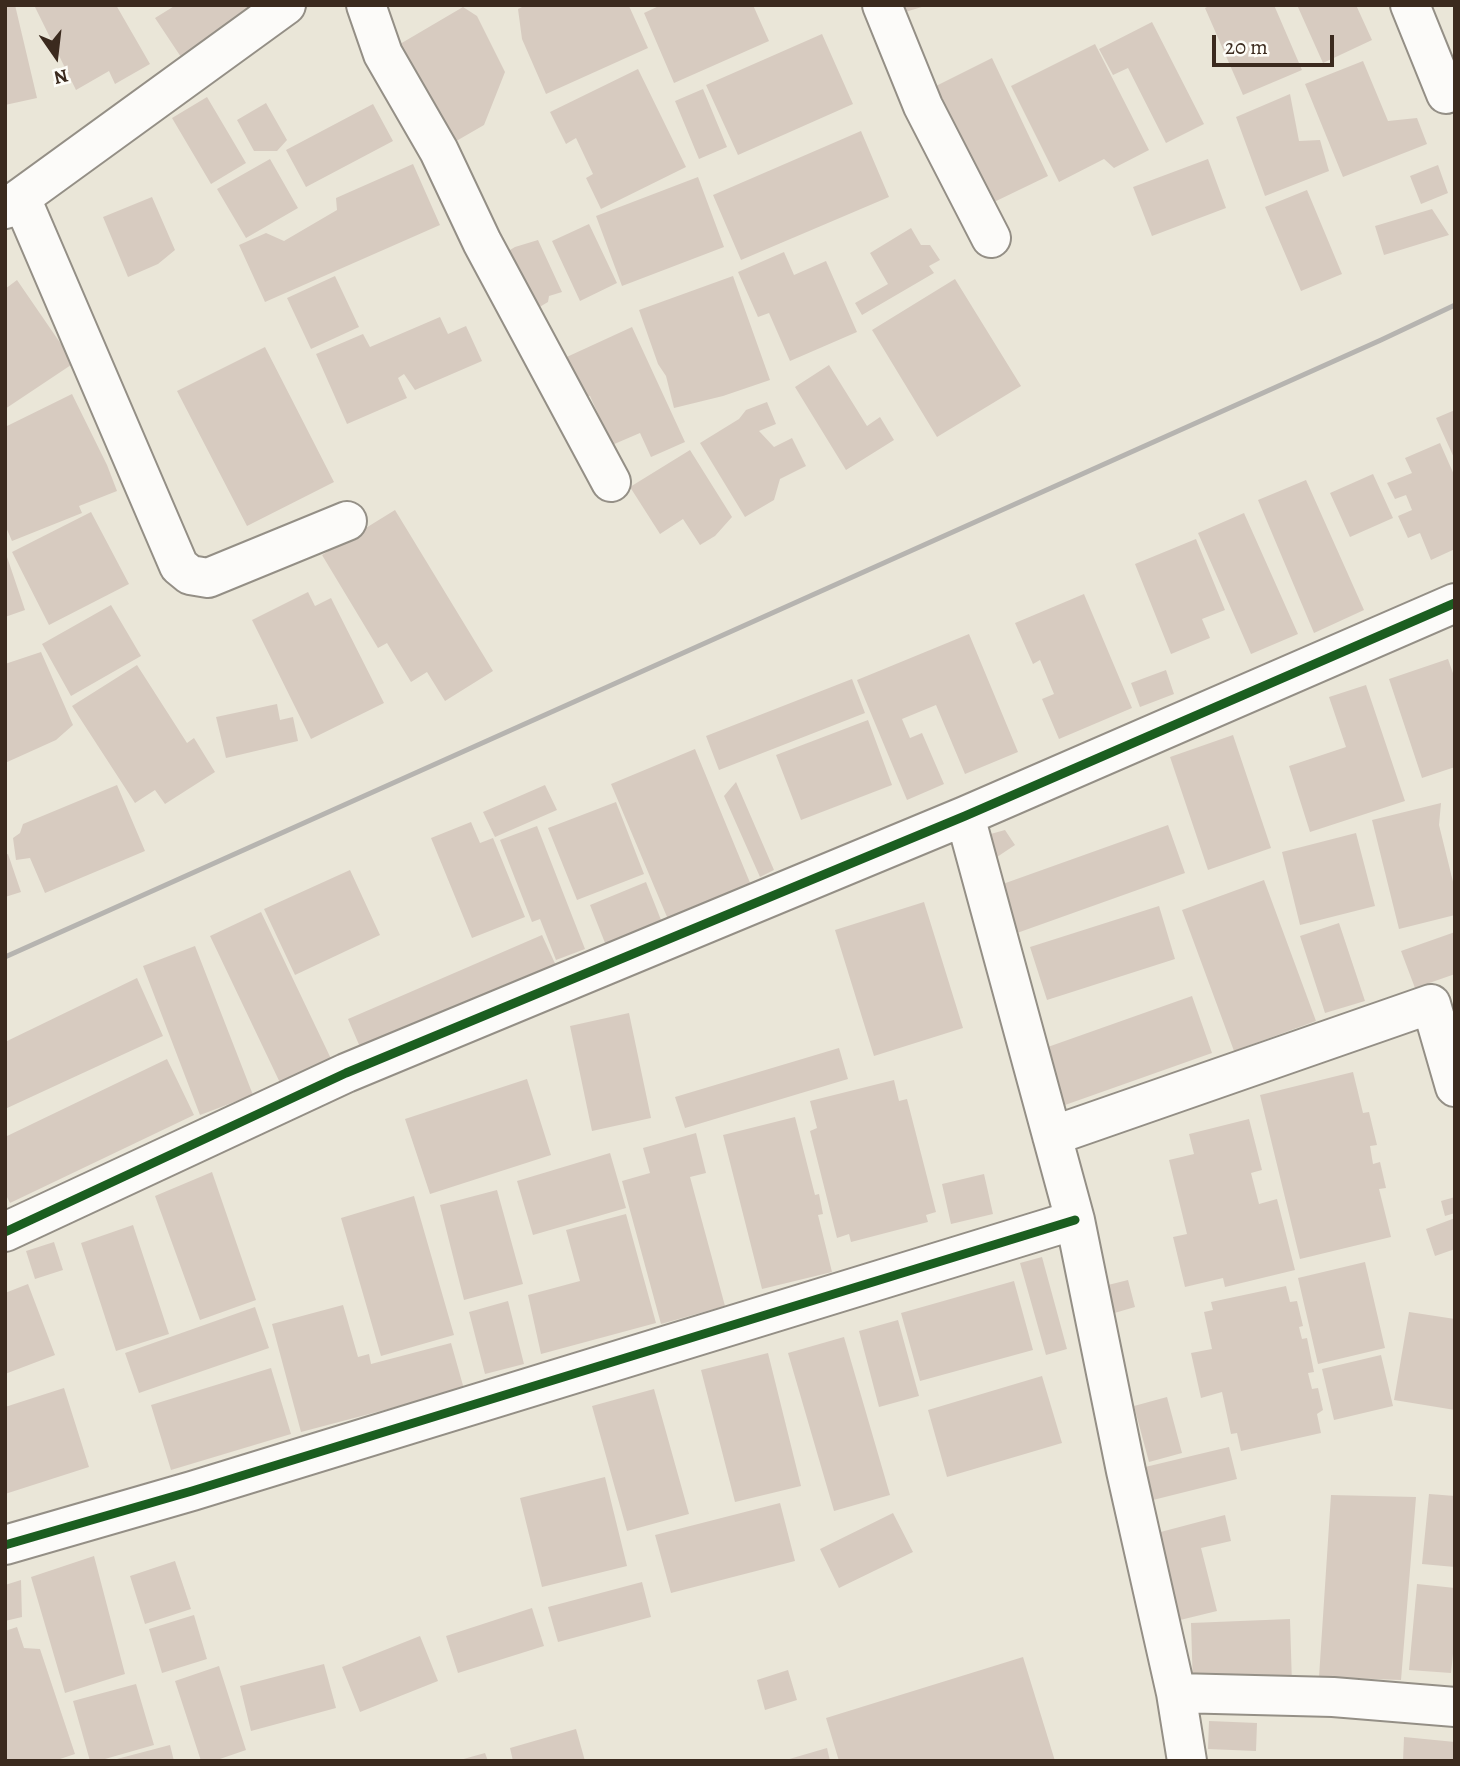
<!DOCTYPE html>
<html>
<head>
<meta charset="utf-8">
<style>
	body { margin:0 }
	#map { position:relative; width:1460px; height:1766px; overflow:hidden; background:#eae6d8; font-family:Alegreya,serif }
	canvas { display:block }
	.frame { position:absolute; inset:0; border:7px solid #3b2a1e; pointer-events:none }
	.north { position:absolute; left:21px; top:21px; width:70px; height:70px; -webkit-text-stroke:5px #fdfcf7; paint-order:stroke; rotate:166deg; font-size:19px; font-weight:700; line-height:28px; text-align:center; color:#3b2a1e }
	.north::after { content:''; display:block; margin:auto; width:24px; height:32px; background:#3b2a1e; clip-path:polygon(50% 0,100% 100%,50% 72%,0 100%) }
	.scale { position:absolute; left:1212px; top:35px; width:122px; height:32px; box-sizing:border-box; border:4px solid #3b2a1e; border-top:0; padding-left:9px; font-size:21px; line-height:24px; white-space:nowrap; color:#3b2a1e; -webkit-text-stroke:5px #fdfcf7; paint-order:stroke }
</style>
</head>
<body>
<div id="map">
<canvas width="1460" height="1766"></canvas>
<div class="frame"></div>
<div class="north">N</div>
<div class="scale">20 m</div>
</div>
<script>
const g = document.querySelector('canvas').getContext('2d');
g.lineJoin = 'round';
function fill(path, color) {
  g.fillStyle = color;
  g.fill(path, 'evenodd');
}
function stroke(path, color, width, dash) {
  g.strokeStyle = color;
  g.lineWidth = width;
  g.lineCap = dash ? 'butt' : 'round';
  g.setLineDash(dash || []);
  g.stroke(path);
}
fill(new Path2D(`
	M5,5H15L37,98L5,105Z
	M34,5H116L150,64L115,84L109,71L76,90Z
	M176,5H263L181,57L155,18Z
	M526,5H626L629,6L648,48L546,94L522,39L518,9Z
	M661,5H753L769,41L674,83L644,13Z
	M889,5H925V6L892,16Z
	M1211,5H1274L1302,70L1243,95L1205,8Z
	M1297,5H1356L1372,40L1323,63Z
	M463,7L477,16L505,72L484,125L439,151L383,54Z
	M1152,22L1204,124L1166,143L1128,68L1113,75L1099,49Z
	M822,34L853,104L738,155L706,85Z
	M1095,44L1149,150L1114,168L1104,159L1059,182L1011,86Z
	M992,58L1048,176L992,203L936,86Z
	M1363,61L1388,121L1417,118L1427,144L1343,177L1305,84Z
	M638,69L686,167L601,209L586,178L593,174L576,138L566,144L550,112Z
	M703,89L727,147L699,159L675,101Z
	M1290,94L1299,141L1320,140L1329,171L1265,196L1236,117Z
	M207,97L246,163L211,184L172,118Z
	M266,103L287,140L277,151H254L237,120Z
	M373,104L393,141L306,187L286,150Z
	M861,131L889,197L741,260L713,195Z
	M270,159L298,208L246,238L217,189Z
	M1208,159L1226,208L1152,236L1133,187Z
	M413,164L440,225L265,302L239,245L266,233L284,241L337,210L336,198Z
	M1438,165L1448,193L1421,204L1410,176Z
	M698,177L724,247L622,286L596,216Z
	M1307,190L1342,274L1301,291L1265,207Z
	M152,197L175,250L158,264L128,277L103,217Z
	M1432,209L1449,235L1384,255L1375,226Z
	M589,224L617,283L580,301L552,241Z
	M911,228L921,245H930L940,260L929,266L934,273L862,315L855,303L888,284L870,253Z
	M538,240L562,292L549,296L548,302L526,315L493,260L515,247Z
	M784,252L794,275L826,261L857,332L790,361L769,313L758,317L738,272Z
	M335,276L359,327L311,349L287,298Z
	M733,276L770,380L723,396L674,408L666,376L658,364L639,310Z
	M955,279L1021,386L937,437L872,330Z
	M17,280L74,363L5,409V289Z
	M440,317L448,334L466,326L482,361L415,390L404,374L398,378L407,398L347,424L316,354L363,334L370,347Z
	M632,327L685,442L651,457L640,433L612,445L590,396H573L558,361Z
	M265,347L334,482L247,526L177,391Z
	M829,365L867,426L880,417L894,440L846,470L795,387Z
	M72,394L107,465L117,491L79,506L82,513L12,541L5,525V427Z
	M767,402L776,424L759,431L774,447L792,438L806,466L780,479L774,500L745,517L700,443L739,419L746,410Z
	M1455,410V460L1436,418Z
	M1440,443L1455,477V549L1431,560L1420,533L1408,538L1398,516L1412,510L1406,495L1395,499L1387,483L1412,473L1405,458Z
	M690,450L732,517L715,536L700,545L683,519L660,534L630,487Z
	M1373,474L1393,518L1350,537L1330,493Z
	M1306,480L1364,610L1314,633L1258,500Z
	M395,510L493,671L445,701L427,672L411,682L387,643L378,648L322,555Z
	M91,512L129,584L49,625L12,552Z
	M1244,513L1298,634L1251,654L1198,533Z
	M1196,539L1225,610L1202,619L1210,638L1171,654L1135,564Z
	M5,551L25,610L5,617Z
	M308,592L315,606L331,598L384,703L311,739L252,620Z
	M1084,594L1132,708L1059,739L1042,699L1054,694L1040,660L1033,664L1015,623Z
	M111,605L141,656L71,696L42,644Z
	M969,634L1018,752L965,774L936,705L902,719L910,738L922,733L944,784L907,800L857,680Z
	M41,652L73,725L56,740L5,763V664Z
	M1448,659L1455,679V767L1422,778L1389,679Z
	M137,665L187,743L194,738L215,772L165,804L155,790L135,803L72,706Z
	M1166,670L1174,694L1140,707L1131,683Z
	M852,679L865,713L719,770L706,736Z
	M1366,685L1405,801L1310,832L1289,766L1346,747L1329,697Z
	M277,704L280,720L293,717L298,741L226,758L216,717Z
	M868,720L892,785L801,820L776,755Z
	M1233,735L1271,848L1208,870L1170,757Z
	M695,749L753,890L670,924L611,784Z
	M736,782L774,870L760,877L724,796Z
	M117,785L145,851L45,893L30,858L16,860L13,838L20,833L23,824Z
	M545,785L557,810L495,837L483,812Z
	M616,802L644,874L577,900L548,828Z
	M1441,803L1439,825L1455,890V915L1399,929L1372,820Z
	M471,822L480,843L493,838L525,917L472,938L431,838Z
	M1168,825L1185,873L1017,933L1000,885Z
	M537,826L585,949L556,960L540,919L532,922L500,840Z
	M1005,830L1015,845L994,859L987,835Z
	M1356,833L1375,906L1300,925L1282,852Z
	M8,854L21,892L5,897V855Z
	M350,870L380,935L295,975L264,909Z
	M1264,880L1316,1021L1234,1051L1182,910Z
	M646,882L663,925L607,948L590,905Z
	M924,902L963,1028L874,1056L835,930Z
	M1159,906L1175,959L1047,1000L1030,947Z
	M261,912L334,1065L283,1089L210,936Z
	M1339,923L1365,1001L1325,1013L1300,936Z
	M1455,932V974L1415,988L1401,951Z
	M542,935L558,970L363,1054L348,1019Z
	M195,946L253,1095L200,1115L143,966Z
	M137,978L163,1036L5,1109V1042Z
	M1192,996L1212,1053L1065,1105L1045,1048Z
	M629,1013L651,1118L592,1131L570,1026Z
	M839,1048L848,1079L685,1128L675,1097Z
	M167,1059L194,1115L10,1203L5,1193V1137Z
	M1353,1072L1363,1113L1369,1112L1377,1145L1370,1146L1373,1164L1380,1162L1386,1188L1379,1189L1391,1237L1300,1259L1260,1095Z
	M527,1079L551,1155L430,1194L405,1119Z
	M894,1080L899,1101L907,1099L936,1212L926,1215L928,1222L851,1242L849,1234L837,1238L810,1131L817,1128L810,1101Z
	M795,1117L815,1195L819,1194L823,1214L818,1215L832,1272L762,1289L723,1135Z
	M1249,1119L1262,1170L1251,1173L1259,1204L1277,1199L1295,1270L1225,1287L1223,1278L1185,1287L1173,1237L1187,1234L1169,1160L1194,1154L1189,1134Z
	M696,1133L706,1173L690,1177L725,1306L661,1324L622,1181L650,1173L643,1148Z
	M610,1153L626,1208L533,1235L517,1181Z
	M212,1172L256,1300L200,1320L155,1196Z
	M984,1174L993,1214L951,1224L942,1184Z
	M497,1190L523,1284L464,1300L440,1205Z
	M414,1196L454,1335L381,1356L341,1218Z
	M1455,1197V1213L1445,1216L1441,1201Z
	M626,1214L656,1323L541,1354L528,1295L580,1281L566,1230Z
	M1455,1218V1249L1435,1256L1426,1229Z
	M133,1225L169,1334L116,1351L81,1243Z
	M54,1242L63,1270L35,1279L26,1251Z
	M1042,1257L1067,1349L1046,1355L1020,1263Z
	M1365,1262L1385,1348L1318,1364L1298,1278Z
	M1128,1280L1135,1307L1111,1314L1104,1286Z
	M1014,1281L1033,1350L920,1381L901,1313Z
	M28,1284L55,1355L5,1374V1293Z
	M1286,1286L1290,1302L1297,1301L1303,1326L1299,1327L1302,1339L1307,1338L1314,1372L1308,1373L1312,1389L1318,1388L1323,1410L1317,1414L1321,1433L1241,1451L1237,1433L1231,1434L1222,1392L1201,1398L1191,1353L1212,1349L1204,1312L1213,1310L1211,1302Z
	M508,1301L524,1364L485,1374L469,1312Z
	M343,1305L358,1357L369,1354L371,1364L451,1343L464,1389L301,1432L272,1324Z
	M255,1307L269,1348L139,1393L125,1353Z
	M1409,1312L1455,1319V1410L1394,1400Z
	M898,1320L919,1396L879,1407L859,1331Z
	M844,1337L890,1495L834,1511L788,1353Z
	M768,1353L801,1486L735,1502L701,1370Z
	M1381,1355L1393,1406L1334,1420L1322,1369Z
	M271,1368L291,1434L171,1470L151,1405Z
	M1042,1376L1062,1443L947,1477L928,1410Z
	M64,1388L89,1467L5,1494V1407Z
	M654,1389L689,1514L627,1531L592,1406Z
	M1167,1397L1182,1453L1149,1462L1134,1406Z
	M1229,1447L1237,1479L1149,1501L1141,1468Z
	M605,1477L627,1566L542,1587L520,1498Z
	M1429,1494L1455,1496V1567L1422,1564Z
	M1331,1495L1416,1497L1401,1680L1319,1677Z
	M780,1503L795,1561L671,1593L655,1535Z
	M893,1513L913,1552L839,1588L820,1549Z
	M1225,1515L1231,1541L1201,1548L1217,1611L1176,1621L1153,1534Z
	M94,1556L125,1674L65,1693L31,1577Z
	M175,1561L191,1609L145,1624L130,1576Z
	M21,1580L22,1617L5,1621V1585Z
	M642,1582L651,1617L558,1642L548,1607Z
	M1417,1584L1455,1588V1634L1451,1673L1409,1670Z
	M532,1608L544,1646L458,1673L446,1636Z
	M194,1615L207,1659L162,1673L149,1629Z
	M1290,1619L1292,1685L1193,1688L1191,1623Z
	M17,1627L24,1648L40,1649L75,1754L54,1761H5V1631Z
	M420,1636L438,1681L360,1712L342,1667Z
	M1023,1657L1055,1761H839L826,1718Z
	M324,1664L336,1708L251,1731L240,1686Z
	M219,1666L246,1750L214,1761H201L175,1681Z
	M788,1670L797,1700L765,1710L757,1680Z
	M136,1684L154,1745L98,1761H90L73,1701Z
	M1209,1721L1257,1723L1256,1751L1208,1749Z
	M576,1729L585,1761H513L510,1748Z
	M1404,1737L1455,1742V1761H1403Z
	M170,1745L174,1761H113V1760Z
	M827,1748L830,1761H786V1760Z
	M485,1753L488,1761H460V1760Z`), '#d7cbc0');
const minor = new Path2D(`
	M366,5L383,54L439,151L482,242L611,482
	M882,5L923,106L991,238
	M1410,5L1446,94
	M21,198L179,566L190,575L208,578L347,521
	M5,209L286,5
	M965,816L1075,1220L1126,1471L1176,1693L1187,1761
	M1052,1136L1431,1004L1455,1087
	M5,1232L346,1073L965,816L1455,603
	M5,1545L192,1491L1075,1220
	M1176,1693L1333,1697L1455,1707`);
stroke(minor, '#948f86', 42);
stroke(minor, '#fcfbf9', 38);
stroke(new Path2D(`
	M5,957L1381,340L1455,305`), '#b6b4b0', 5);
stroke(new Path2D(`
	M5,1232L346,1073L965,816L1455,603
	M5,1545L192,1491L1075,1220`), '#1b5e20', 9);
</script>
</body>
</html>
